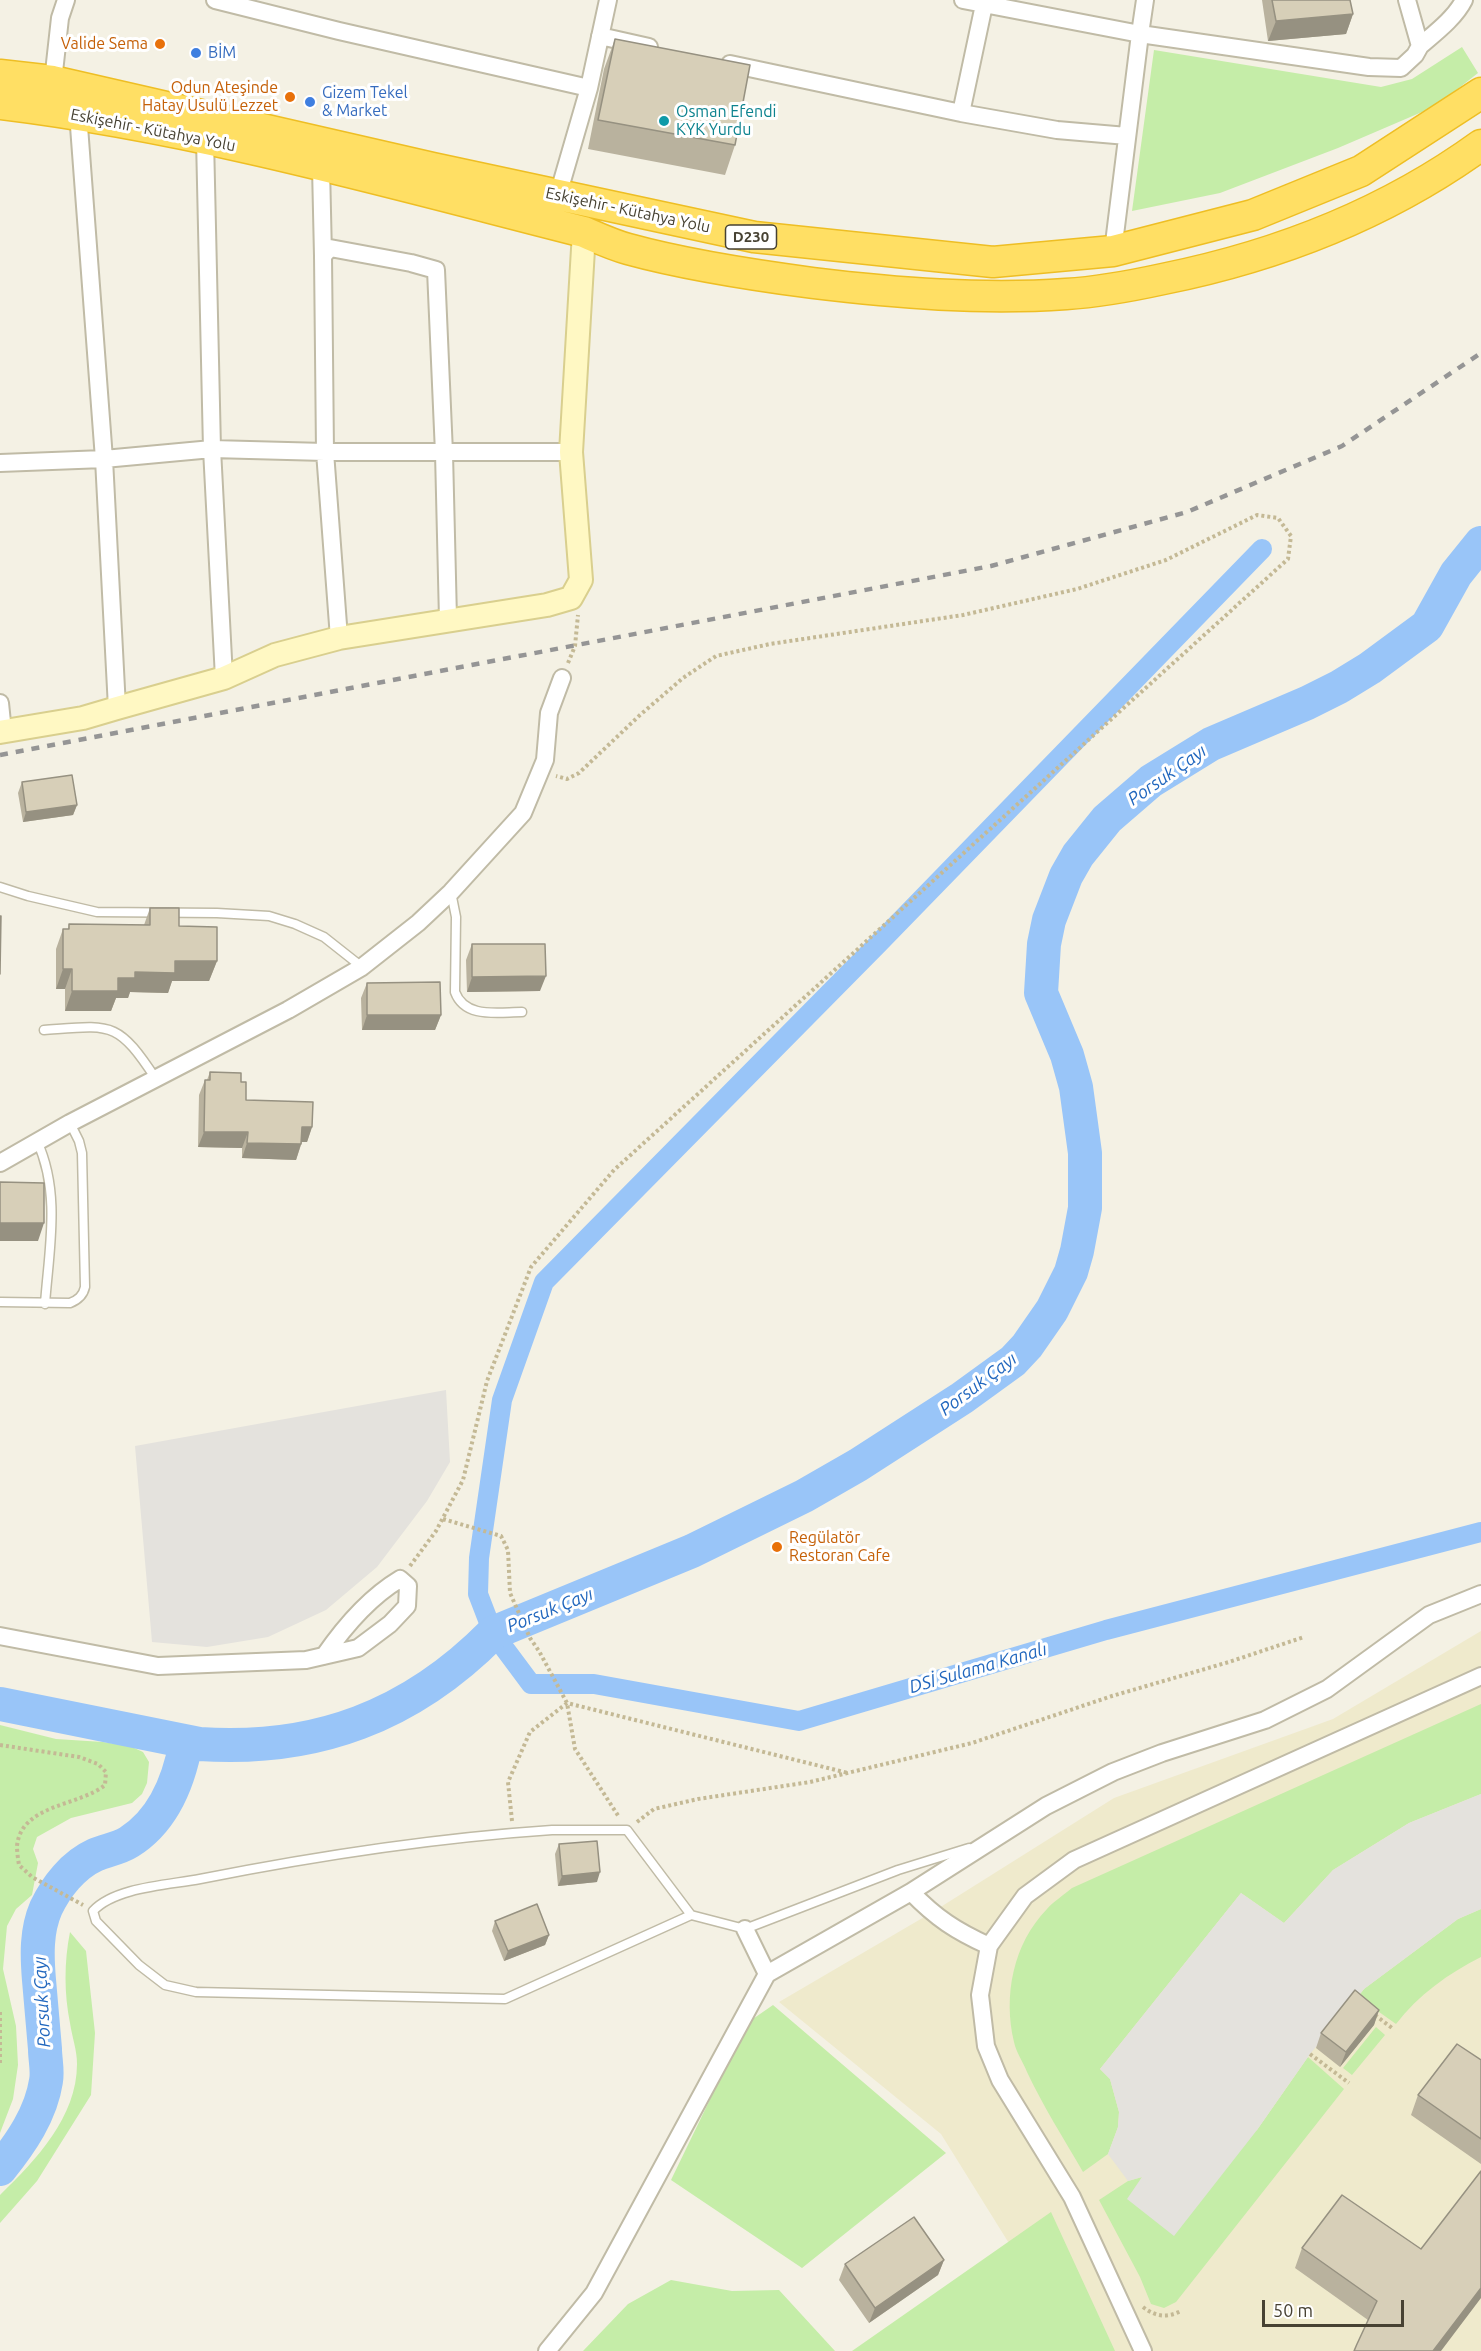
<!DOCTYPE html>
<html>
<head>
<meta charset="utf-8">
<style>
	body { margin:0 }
	#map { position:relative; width:1481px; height:2351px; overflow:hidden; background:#f4f1e4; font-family:Ubuntu,sans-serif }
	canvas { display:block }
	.scale { position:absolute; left:1262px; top:2300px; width:142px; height:27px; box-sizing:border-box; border:3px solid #474233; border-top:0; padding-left:8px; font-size:18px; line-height:21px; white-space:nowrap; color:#474233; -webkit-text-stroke:4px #fff; paint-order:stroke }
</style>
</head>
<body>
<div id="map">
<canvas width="1481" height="2351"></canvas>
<div class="scale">50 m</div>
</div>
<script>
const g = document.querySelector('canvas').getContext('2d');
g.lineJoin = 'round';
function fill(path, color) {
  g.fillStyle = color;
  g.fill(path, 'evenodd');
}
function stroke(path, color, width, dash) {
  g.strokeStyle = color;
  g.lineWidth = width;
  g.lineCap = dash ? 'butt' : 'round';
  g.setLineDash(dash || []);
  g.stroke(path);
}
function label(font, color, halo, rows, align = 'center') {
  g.font = font + ' Ubuntu,sans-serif';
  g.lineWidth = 6;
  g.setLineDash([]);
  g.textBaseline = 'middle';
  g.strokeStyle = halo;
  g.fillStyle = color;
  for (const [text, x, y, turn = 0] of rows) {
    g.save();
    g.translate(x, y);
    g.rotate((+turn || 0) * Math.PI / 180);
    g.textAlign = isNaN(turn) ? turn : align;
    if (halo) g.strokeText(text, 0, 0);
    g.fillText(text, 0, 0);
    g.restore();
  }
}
fill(new Path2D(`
	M1481,1631V2351H1076L941,2134L779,2002L931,1913L1114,1798L1333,1719Z`), '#efeacc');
fill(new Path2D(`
	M1462,47L1478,73L1436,106L1338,148L1220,193L1132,211L1154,50L1381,87L1412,79Z
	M1481,1704V1794L1409,1823L1333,1870L1284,1923L1241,1893L1100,2069L1110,2079L1119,2112L1118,2127L1108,2154L1083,2172C1064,2139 1043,2106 1027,2072C1023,2062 1016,2052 1014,2042C1003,1996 1013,1944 1047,1909C1054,1901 1064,1895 1072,1888Z
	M0,1725L56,1739L103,1742L130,1746L143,1752L149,1762L147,1783L142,1794L132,1803L71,1818L37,1837L33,1849L38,1863L32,1895L16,1909L7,1926L3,1969L16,2026L18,2065L13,2099L0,2133Z
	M1481,1909V1957C1449,1973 1418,1995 1396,2024L1358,1997L1364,1989L1458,1919Z
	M70,1932L86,1951L95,2033L91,2095L37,2181L0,2223V2195C36,2160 77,2117 77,2064C77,2050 72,2037 70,2023C64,1994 64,1962 70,1932Z
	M773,2005L946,2153L802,2268L671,2180L747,2023Z
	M1376,2027L1385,2035L1352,2075L1343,2068Z
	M1308,2057L1344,2089L1176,2302L1164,2308L1151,2304L1140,2277L1099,2200L1128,2181L1142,2177L1140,2181L1257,2130Z
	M1051,2212L1115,2351H852Z
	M671,2280L732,2291L779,2290L835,2351H583L628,2304Z`), '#c5eda8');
fill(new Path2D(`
	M446,1390L450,1462L427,1501L377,1567L326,1610L268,1637L207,1647L152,1642L135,1446Z
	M1481,1794V1909L1458,1919L1364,1989L1310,2054L1257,2130L1174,2236L1127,2199L1142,2177L1128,2181L1108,2154L1118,2127L1119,2112L1110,2079L1100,2069L1241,1893L1284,1923L1333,1870L1409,1823Z`), '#e4e2dd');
stroke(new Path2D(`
	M1262,549L877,945L544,1282L502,1400L479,1558L478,1594L493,1633L531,1684H594L799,1721L1106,1630L1481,1532`), '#99c5f8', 20);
stroke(new Path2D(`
	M0,1704L199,1744C316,1752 411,1716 493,1633L692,1551L804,1496L858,1465L962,1398L1013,1361L1027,1346L1052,1310L1071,1272L1077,1251L1085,1208V1153L1076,1087L1067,1055L1041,993L1044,944L1049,920L1066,876L1078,855L1107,819L1151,781L1211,744L1307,703L1339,687L1370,668L1427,626L1456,574L1481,543
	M0,2169C21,2143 41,2114 46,2081C48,2071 45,2059 45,2049C43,2026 41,2003 39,1980C37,1956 36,1931 46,1908C56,1887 73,1865 95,1855C106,1850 118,1849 129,1842C164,1820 179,1781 186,1742`), '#99c5f8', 34);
const lane = new Path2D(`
	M0,887L28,896L97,912L217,913L269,916L295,924L324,937L362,967
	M451,892L456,917L455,992C465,1019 498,1012 522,1012
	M44,1030C112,1025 117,1020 156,1079
	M37,1141C61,1193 49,1249 45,1304
	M0,1302L70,1303C78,1300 83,1296 85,1287L82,1153L79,1141L70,1123
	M552,1830H627L691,1915L505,1999L196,1992L165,1985L139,1965L96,1921L93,1911C115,1887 169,1885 200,1879C316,1856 433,1838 552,1830Z
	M691,1915L745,1929L898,1870L969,1848`);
const street = new Path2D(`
	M215,0L339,31L589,88
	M963,0L1140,34L1145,0
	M600,36L649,47
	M1420,46C1435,33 1455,18 1464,0
	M730,64L961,113L1057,130L1127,136
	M53,81L60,18L66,0
	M78,113L104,459L117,708
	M961,113L985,0
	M205,139L212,449L224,678
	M321,167L323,256
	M558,195L589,88L608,0
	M1113,251L1140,34L1369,67L1401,68L1415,55L1420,46L1407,0
	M0,463L104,459L212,449L325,452H571
	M339,638L325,452L323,256L330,248L411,263L436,270L444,453L448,619
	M0,703L3,732
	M0,1163L70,1123L288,1010L362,967L418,923L451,892L523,813L545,760L549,713L562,678
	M0,1636L158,1666L306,1660L358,1648L390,1624L407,1606L408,1586L400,1579C370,1597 344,1627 324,1656
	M911,1892C936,1918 956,1931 989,1946
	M745,1929L767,1974
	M547,2351L594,2293L767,1974L911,1892L1046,1806L1113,1772L1162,1753L1265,1720L1327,1689L1429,1615L1481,1594
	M1143,2351L1072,2197L1000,2080L986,2046L980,1995L989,1946L1025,1896L1074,1860L1481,1676`);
const secondary = new Path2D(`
	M0,732L83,718L117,708L224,678L275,655L339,638L547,605L571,598L581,580L571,452L584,232`);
const highway = new Path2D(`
	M0,75L53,81L433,168L754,237L993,262L1113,251L1253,215L1361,171L1481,93
	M0,104C198,128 391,183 584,232C598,238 613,245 628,249C686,265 752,275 813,283C896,293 982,300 1066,294C1099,292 1131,286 1163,279C1277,256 1387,213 1481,145`);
stroke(lane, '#c0bba6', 11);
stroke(street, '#c0bba6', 20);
stroke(secondary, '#d9cf8e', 26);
stroke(highway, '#eebe24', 33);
stroke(new Path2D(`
	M568,663L575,646L578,615
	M443,1519L501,1536L508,1550L510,1593L530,1638L539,1651L567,1703L575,1749L619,1817
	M410,1566L436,1531L463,1480L487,1381L531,1267L614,1170L1288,559L1291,536L1278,518L1257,515L1166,560L1077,589L963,615L770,644L716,656L683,678L640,715L579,773L567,779L556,776
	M0,1745L79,1757L98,1764L106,1772L105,1785C80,1806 21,1804 17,1846C17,1852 18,1859 19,1865L32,1877L83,1905
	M512,1821L508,1782L530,1732L567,1703L848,1773
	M637,1822L654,1809L698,1799L810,1782L972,1743L1112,1696L1229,1662L1304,1637
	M0,2012V2065
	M1375,2015L1392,2028
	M1310,2054L1349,2083
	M1143,2307C1156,2317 1167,2318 1181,2311`), '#c4b995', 4, [3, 3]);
stroke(lane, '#fff', 8);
stroke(street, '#fff', 16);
stroke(secondary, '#fff8c3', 22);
stroke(highway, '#ffdf64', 30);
stroke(new Path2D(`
	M0,755L991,566L1187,512L1342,446L1481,353`), '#959595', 4.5, [8, 8]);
fill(new Path2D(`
	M1262,0H1350L1353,14L1346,34L1268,41Z
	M615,39L735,145L725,175L588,149L604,69Z
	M22,782L77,805L73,815L23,822L18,793Z
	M150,908L179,926L217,961L209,981H172L168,993L130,992L128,998H116L111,1011H65V989H56V949L63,929H68L69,924L144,925Z
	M472,944L540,991L467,992L466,960Z
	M367,983L441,1015L435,1030H362L361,998Z
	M210,1072L241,1082L246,1100L312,1127L307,1142H302L296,1160L242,1158V1148L198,1147L199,1095L205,1080H207Z
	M559,1844L597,1882L558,1886L555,1854Z
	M495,1921L549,1935L545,1945L504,1961L492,1931Z
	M1379,2010L1374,2025L1340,2067L1316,2048L1321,2033Z
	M1481,2060V2164L1411,2115L1418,2095Z
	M1302,2248L1421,2249L1368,2320L1295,2268Z
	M944,2260L938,2275L869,2323L839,2280L845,2264Z`), '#b9b29e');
fill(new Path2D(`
	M1353,14L1346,34L1268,41L1276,21Z
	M77,805L73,815L23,822L26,812Z
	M175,961H217L209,981H172L168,993L130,992L128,998H116L111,1011H65L72,991Z
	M63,969H72L65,989H56Z
	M546,976L540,991L467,992L472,977Z
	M367,1015H441L435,1030H362Z
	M302,1127H312L307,1142H296Z
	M204,1132H248L242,1148L198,1147Z
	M247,1143L301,1144L296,1160L242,1158Z
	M0,1223H44L38,1241H0Z
	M600,1872L597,1882L558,1886L562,1876Z
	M549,1935L545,1945L504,1961L508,1951Z
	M1379,2010L1374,2025L1340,2067L1346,2052Z
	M944,2260L938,2275L869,2323L875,2308Z
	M1481,2288V2298L1441,2351H1433Z`), '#969181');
const building = new Path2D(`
	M1272,0H1350L1353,14L1276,21Z
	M615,39L750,65L735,145L598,120Z
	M72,775L77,805L26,812L22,782Z
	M150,908H179V926L217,927V961H175V973L135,972V978H118V991H72V969H63V929H69V924L150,925Z
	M0,916H1L0,974Z
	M472,944H545L546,976L472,977Z
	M440,982L441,1015H367V983Z
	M210,1072L241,1073V1082H246V1100L313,1102L312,1127H302L301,1144L247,1143L248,1132H204L205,1080H210Z
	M0,1182L44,1183V1223H0Z
	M597,1841L600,1872L562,1876L559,1844Z
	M537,1904L549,1935L508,1951L495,1921Z
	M1355,1990L1379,2010L1346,2052L1321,2033Z
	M1457,2044L1481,2060V2139L1418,2095Z
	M1481,2171V2288L1433,2351H1354L1357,2344L1377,2301L1302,2248L1342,2195L1421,2249Z
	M914,2217L944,2260L875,2308L845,2264Z`);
fill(building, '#d7cfb8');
stroke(building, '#969181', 1.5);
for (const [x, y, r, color] of [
	[160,44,6,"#e8710a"],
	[196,53,6,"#3f7fe0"],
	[290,97,6,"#e8710a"],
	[310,102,6,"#3f7fe0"],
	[664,121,6,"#0f9aa8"],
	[777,1547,6,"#e8710a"]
]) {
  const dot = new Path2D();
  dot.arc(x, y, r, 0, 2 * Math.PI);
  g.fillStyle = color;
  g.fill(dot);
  stroke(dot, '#fff', 2);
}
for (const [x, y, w] of [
	[751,237,51]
]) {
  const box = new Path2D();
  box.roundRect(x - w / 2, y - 12, w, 24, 4.5);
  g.fillStyle = '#fff';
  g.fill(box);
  stroke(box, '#474233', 1.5);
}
label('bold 15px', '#474233', null, [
	["D230",751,237]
]);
label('16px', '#c56008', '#fff', [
	["Valide Sema",148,44],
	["Odun Ateşinde",278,88],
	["Hatay Usulü Lezzet",278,106],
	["Regülatör",789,1538,"left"],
	["Restoran Cafe",789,1556,"left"]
], 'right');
label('16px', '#366cbe', '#fff', [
	["BİM",208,53],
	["Gizem Tekel",322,93],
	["& Market",322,111]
], 'left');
label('16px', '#0d838f', '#fff', [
	["Osman Efendi",676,112],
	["KYK Yurdu",676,130]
], 'left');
label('16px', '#474233', '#fff', [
	["Eskişehir - Kütahya Yolu",153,130,11],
	["Eskişehir - Kütahya Yolu",628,210,12]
]);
label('italic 18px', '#2167be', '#fff', [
	["Porsuk Çayı",1167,775,-35],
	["Porsuk Çayı",978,1384,-37],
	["Porsuk Çayı",550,1610,-22],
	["DSİ Sulama Kanalı",978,1668,-16],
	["Porsuk Çayı",42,2002,-93]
]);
</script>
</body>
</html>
